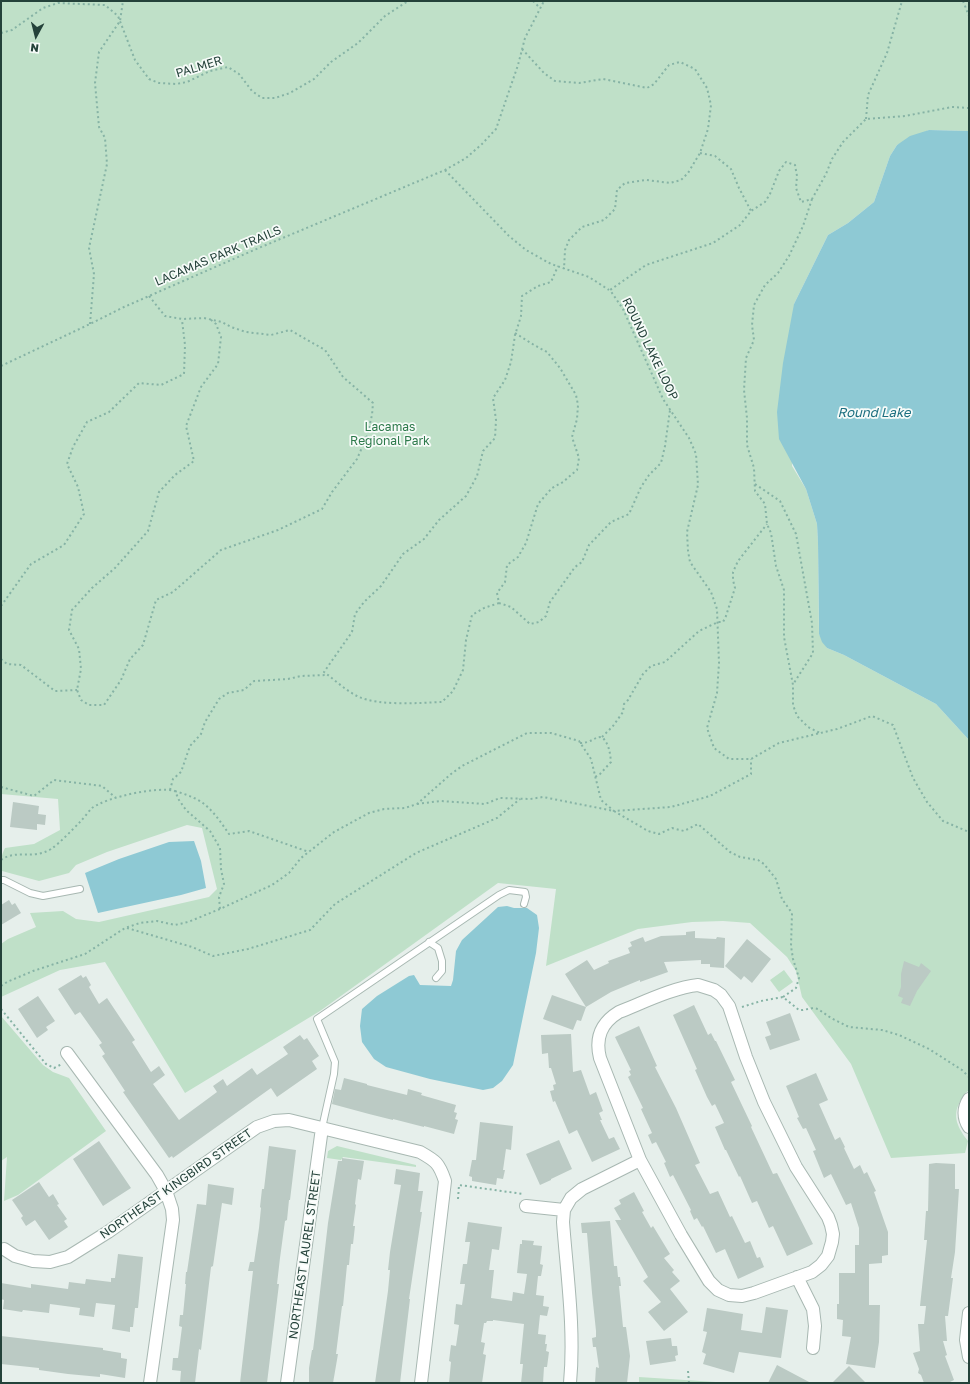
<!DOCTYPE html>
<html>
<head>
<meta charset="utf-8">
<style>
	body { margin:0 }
	#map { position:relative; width:970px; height:1384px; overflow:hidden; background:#e6efeb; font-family:"Golos Text",sans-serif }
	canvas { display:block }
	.frame { position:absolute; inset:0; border:2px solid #24423a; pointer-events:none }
	.north { position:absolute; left:16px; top:16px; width:40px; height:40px; -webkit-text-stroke:3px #f7fbf9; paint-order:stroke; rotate:187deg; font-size:11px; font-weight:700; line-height:16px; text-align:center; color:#24423a }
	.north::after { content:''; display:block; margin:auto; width:14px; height:18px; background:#24423a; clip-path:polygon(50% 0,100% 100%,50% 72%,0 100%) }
</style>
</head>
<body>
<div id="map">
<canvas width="970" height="1384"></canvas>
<div class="frame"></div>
<div class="north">N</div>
</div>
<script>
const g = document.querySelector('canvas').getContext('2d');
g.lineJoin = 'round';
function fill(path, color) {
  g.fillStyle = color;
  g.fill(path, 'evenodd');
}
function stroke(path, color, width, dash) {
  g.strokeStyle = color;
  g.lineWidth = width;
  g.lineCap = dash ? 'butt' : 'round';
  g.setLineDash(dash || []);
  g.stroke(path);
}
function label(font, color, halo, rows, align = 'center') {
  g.font = font + ' "Golos Text",sans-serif';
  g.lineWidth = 3.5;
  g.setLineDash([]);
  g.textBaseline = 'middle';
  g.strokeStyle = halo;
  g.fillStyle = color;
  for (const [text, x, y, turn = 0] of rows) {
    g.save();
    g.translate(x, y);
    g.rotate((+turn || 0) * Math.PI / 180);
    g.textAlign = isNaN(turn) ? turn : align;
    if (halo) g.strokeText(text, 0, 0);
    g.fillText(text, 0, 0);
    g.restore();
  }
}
fill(new Path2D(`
	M1,1H969V131L929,130L897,145L890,156L874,202L848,223L828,235L794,304L792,466L806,489L817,524L818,543L819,634L827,648L844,655L936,704L969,740V1090C965,1093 963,1096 961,1100C951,1116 958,1128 968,1141L965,1153L891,1158L851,1064L802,997L796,971L787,957L750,923L723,921L692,922L638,929L546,966L556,889L498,883L320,1011L185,1093L105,962L60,970L1,997V944L8,939L36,927L30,913L63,911L76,919L99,922L209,897L217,889L202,828L187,825L107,852L76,865L69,873L39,881L2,871C0,863 1,855 5,848L34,844L60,830L58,799L1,794Z
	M784,970L793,982L779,992L770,980Z
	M1,1016L43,1065L53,1072L69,1078L106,1131L18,1195L4,1201L7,1157L1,1161Z
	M337,1146L416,1165V1167L343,1157L341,1160L327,1158L328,1151Z
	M639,1377L731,1383H639Z`), '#bfe0c8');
fill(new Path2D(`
	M929,130L969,131V740L936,704L844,655L827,648L822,642L819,634V624L818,543L817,524L806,489L779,439L777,412L783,363L794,304L828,235L848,223L874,202L890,156L897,145L910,136Z
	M194,841L201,861L206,888L181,895L98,913L85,873L119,859L169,842Z
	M507,906L514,908H527L537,915L539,928L536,953L513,1065L502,1081L493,1088L483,1090L430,1079L386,1067L374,1059L362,1042L360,1026L362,1009L377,996L409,976L414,975L420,985L451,986L453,980L456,951L462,940L498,907Z`), '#8ec9d4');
fill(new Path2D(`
	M13,802L39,806L38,814L46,815L45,825L37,824V830L10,827Z
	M9,900L12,905L15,903L21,913L1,925V905Z
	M695,931V938L716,939L717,937L725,938L724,968L710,967V964H701V960L664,962L668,972L640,982V980L611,992L586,1007L565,974L587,960L594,970L609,963L608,961L630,953L628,948L632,946L630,942L643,937L645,942L661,936L686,935V932Z
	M747,939L771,959L752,983L744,976L741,980L725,966Z
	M904,961L919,967L921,963L931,971L917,991L910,1006L901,1003L903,998L898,996L901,987V974Z
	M81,975L83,978L86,976L91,985L89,987L99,1004L107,998L135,1040L132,1042L151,1072L159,1066L165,1075L153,1084L179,1120L217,1092L213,1086L223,1079L227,1086L252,1068L257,1075L288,1054L283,1047L300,1035L304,1040L307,1038L319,1056L312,1061L317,1069L277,1097L271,1088L173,1158L172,1156L169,1158L123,1092L125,1091L102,1056L105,1054L99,1045L102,1043L80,1012L75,1015L58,989Z
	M552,995L586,1007L581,1021L577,1020L573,1030L543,1019Z
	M38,996L55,1021L46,1027L48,1030L37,1038L18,1009Z
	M694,1005L708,1035L711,1033L715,1041H716L735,1080L731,1082L750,1122L752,1126L751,1127L773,1174L777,1173L813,1244L787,1256L773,1226L769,1228L757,1201L752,1203L740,1176L739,1177L726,1150H725L715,1127L724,1123L715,1104L712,1106L707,1097L695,1070L697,1069L673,1015Z
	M790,1013L800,1040L770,1050L765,1037L771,1035L766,1022Z
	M639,1026L657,1066L655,1067L676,1108L700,1163L695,1165L710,1194L718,1191L730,1217L732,1216L745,1243L750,1241L757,1258L760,1257L764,1267L738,1279L725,1249L716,1253L703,1226L702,1227L697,1218L694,1220L690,1211L691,1210L673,1175L670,1177L664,1163L666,1162L656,1142L652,1144L648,1135L652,1133L641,1109L643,1108L628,1077L631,1075L629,1071L631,1070L615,1037Z
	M571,1034L573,1072L581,1070L590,1095L596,1092L603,1111L599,1113L602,1120H600L609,1139L614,1137L620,1149L592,1162L577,1130L569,1134L555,1101L553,1102L550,1091L554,1090L553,1085L556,1084L551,1068H549L548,1053L542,1054L541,1035Z
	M816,1073L828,1100L819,1104L835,1140L840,1137L845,1147L844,1148L854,1169L860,1165L864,1174L867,1172L876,1191L874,1192L888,1232V1255L882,1256V1263L869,1264V1305H880L879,1342L875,1368L846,1364L851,1337L842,1336L843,1320L837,1319V1304H839V1273H855V1245H859V1228L851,1203L846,1205L831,1174L824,1178L813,1151L816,1150L806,1128L803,1129L797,1118L799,1117L786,1086Z
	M344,1078L367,1084V1085L407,1095L408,1089L422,1093L421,1095L456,1105L454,1112L457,1113L455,1119L458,1120L454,1134L424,1126V1127L393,1119V1120L369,1114L332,1104L335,1089L341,1090Z
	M480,1122L513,1126L511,1150L506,1149L503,1170H505L503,1179L497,1178L496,1185L472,1181V1177L469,1176L472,1160H476Z
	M559,1140L572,1169L551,1179V1180L540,1185L526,1154Z
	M99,1141L131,1188L103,1206L73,1159Z
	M269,1146L296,1150L290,1200H289L287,1220L285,1221L280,1258L277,1284H279L267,1383H240L253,1271H248L250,1262H254L259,1228L261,1208L260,1207L262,1189H264Z
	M342,1158L364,1161L361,1180L358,1179L355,1204L356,1205L353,1226H355L353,1244H351L349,1265H347L343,1306H342L336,1354H338L333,1383H309V1368L312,1350H313L316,1326L328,1223L338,1161H342Z
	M936,1163L955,1164V1189H959L955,1252L951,1278H953L948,1316H945L947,1341H943L947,1355L945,1356L954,1380L948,1383H924L921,1375L918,1373L919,1369L913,1353L920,1351L918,1324H924L926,1306H920L927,1240H924L926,1211H928L929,1164Z
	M396,1169L420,1173L418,1191H423L420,1212H422L409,1299H410L400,1383H375L388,1291L390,1270H388L390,1252L401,1185L394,1184Z
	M39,1182L49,1197L53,1194L59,1204L57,1205L67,1219L64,1221L68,1227L49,1240L35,1220L26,1226L21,1218L23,1216L12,1200Z
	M208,1184L234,1188L232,1205L222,1203L213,1266L211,1267L201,1350L199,1349L195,1383H180L181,1371L172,1370L173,1358H178L182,1327L179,1326L180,1315H183L186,1284H185L186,1272H187L197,1204L206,1205Z
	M634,1192L644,1211L642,1212L651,1228L653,1226L670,1254L664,1258L674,1270L672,1272L680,1281L670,1289L688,1312L664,1331L648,1312L661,1302L643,1281L648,1277L615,1220H621L614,1208L621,1204L619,1200Z
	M610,1221L614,1266H617L618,1277H620L621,1286H619L623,1327H626L630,1356L627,1383H595L596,1367L599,1368L596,1347H593L592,1338L596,1337V1331L592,1293L587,1233H582L581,1223Z
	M468,1222L502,1227L499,1250L492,1249L489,1270H494L491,1298L512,1301L513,1292L524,1294L527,1274L517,1273L520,1244H522V1240L534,1241L533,1245L542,1246L540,1264L543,1265L541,1276H538L536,1295L544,1296L543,1306L549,1307L547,1316L540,1315L538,1334L546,1335L545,1344H547L546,1351L549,1352L547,1367H544L543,1383H521L523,1364H520L524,1324L493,1320V1321H487L486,1323H484L481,1342L485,1343L483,1354L486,1355L482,1383H449L451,1362L449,1361L451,1345L456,1346L459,1325L454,1324L456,1304L462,1305L465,1284H460L463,1264H467L470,1242H465Z
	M118,1254L143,1257L138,1308H135L133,1327H130V1332L112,1329L115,1305L96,1303L94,1317L79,1315L80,1308L50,1304L49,1313L23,1310L22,1312L3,1309L4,1300L1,1299V1283L31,1288V1284L68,1289L69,1282L85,1284L86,1279L111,1282V1278H115Z
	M766,1307L788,1310L781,1358L739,1352L734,1373L703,1364L706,1354L702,1352L707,1332L703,1331L707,1308L743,1314L741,1330L762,1333Z
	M1,1336L103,1348V1350L121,1353V1358L127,1359L125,1378L100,1374V1377L68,1374L39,1370V1368L1,1364Z
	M671,1338L672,1346H677L678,1355L675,1356L676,1361L650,1365L646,1341Z
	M777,1365L811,1383H768Z
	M849,1366L866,1383H832Z`), '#bbcac4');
const service = new Path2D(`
	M1,880H4L30,893L43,896L80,889
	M429,942L438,948L442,961V971L436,978
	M322,1128L334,1074L335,1062L317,1019L499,895L509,890L525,892L526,897L524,904`);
const minor = new Path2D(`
	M698,985L714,990L721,995L729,1006L746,1057L764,1102L796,1167L828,1217L831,1225L833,1234L832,1242L828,1256L821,1265L812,1272L754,1293L742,1296L729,1295L718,1290L709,1281L681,1235L640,1160L600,1058C595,1038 601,1023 619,1012C642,1003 675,987 698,985Z
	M67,1053L157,1175L166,1191L172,1209L173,1220L150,1383
	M969,1099C963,1108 963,1118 969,1127
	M526,1206L564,1210L571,1198L582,1189L640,1160
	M564,1210L563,1222C567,1275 575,1330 570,1383
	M4,1249L15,1256L33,1261L50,1262L68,1257L108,1232L257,1127L274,1121L289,1120L420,1152C436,1161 439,1163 445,1181L421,1383
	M797,1277L813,1309L815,1326L813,1348
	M969,1313L966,1340L969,1357
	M287,1383L322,1128`);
stroke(service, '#a8b8b2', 8);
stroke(minor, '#a8b8b2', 14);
stroke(new Path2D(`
	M533,1L540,8
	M963,1L969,16
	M1,33L12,30L43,8L58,3L105,5L118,16L135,60L149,79L159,83L176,84L187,82L210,71L228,67L239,74L252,91L262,98H275L290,93L314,79L331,62L358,43L385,16L408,1
	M522,49L544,73L555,81L579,83L603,79L647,88L654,84L669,65L680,62L695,69L707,88L711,105L708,129L700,153L688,173L681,180L670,183L646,180L625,183L617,190L615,209L604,220L582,227L569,240L565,250L564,269
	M969,108L952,107L905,116L866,119L843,142L832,159L826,174L812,199L801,202L796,188L797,176L795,165L786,162L779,171L770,194L765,202L751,211L740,225L713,243L646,265L610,290L623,309L663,399L689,438L696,454L698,485L687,532L688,551L690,562L711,592L717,609L719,663L717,693L707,728L714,748L729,759H751L779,743L837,729L872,716L893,725L913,778L927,802L943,821L969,832
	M866,119L868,95L887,53L902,1
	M700,153L715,156L731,169L739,188L751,211
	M445,170L509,236L526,250L551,264L589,277L609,290
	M812,199L803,226L789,256L778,273L765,285L754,305L752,325L754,340L746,358L744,390L747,418V445L754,468L755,491L765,504L767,524L771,533L776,566L784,590V637L793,685V705L797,716L808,727L820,733
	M149,296L165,316L182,319L204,318L222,322L231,327L246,332L271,335L290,330L325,350L343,377L373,403L372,415L367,436L357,459L332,492L322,509L278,530L221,550L173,592L156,600L143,645L130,659L121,680L104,705H89L81,700L77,690L81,669L79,649L69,630L72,610L92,588L115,568L148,531L159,492L175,475L194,461L186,426L201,387L218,364L221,337L216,324L210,319
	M90,324L94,274L89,248L107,164L105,138L99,127L95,83L99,52L120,21L123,1
	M515,333L534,345L547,352L560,368L576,395L578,405L577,419L572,437L579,458L577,470L563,482L552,488L538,504L526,543L518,557L507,565L505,582L497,593L499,603L511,607L530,624L539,622L546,616L550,602L575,567L582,562L589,545L611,522L629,514L641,487L649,475L661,463L665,446L670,410
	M1,366L90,324L124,307L254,250L445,170L466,158L482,144L496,129L518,65L525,38L544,1
	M755,484L780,501L796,534L812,623L813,653L794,683
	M499,603L484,608L472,615L466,640L463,670L453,691L442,702C419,703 380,706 359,697C346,691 335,680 324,672L352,632L355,614L364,602L381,586L403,554L424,539L439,520L466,496L477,476L483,451L495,438L496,420L493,398L505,380L511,362L515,335L521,316L522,296L538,286L551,282L558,266
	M1,606L31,564L64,545L84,514L78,487L67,464L73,447L87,422L109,412L139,383L161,385L184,374L185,345L182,320
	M1,659L7,664L21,665L55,691L77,690
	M602,737L613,726L623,712L624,704L628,700L643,674L651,666L665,662L699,631L718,622H723L726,616L735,588L733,580V572L738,561L767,524
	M580,743C592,743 593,737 602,737C609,744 610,752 611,762L600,774L595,777
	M1,787L34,796L54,780L102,786L116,798
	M170,790L173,779L181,772L190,746L201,734L205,722L219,699L228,693L244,690L254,681L288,679L301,676L327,675
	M175,791C181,793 188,795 194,798C209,804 220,821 229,834L249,831L309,852
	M417,804L440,801L485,804L500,798L530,799L543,797L614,811L648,831L659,834L672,828L684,831L698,824L730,852L740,857L758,860L764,864L776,879L782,899L792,913L791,946L793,959L799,978L796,988L783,997
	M1,860C16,849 33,860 51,849C60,843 72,830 80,822C84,818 88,812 92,808C107,797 158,786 175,791L179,800L186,810L210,831L220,848L221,869L224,884L219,897L220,909
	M127,928L192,947L213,956L248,949L310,930L335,904L416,853L497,818L520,799
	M1,986L7,982L33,971L85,954L125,928L140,923L157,921L175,925L188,922L220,909L272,885L289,873L301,858L334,832L369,813L384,809L405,808L417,804L451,774L462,766L527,733H551L579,741L591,759L601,800L614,811L671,807L710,796L751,774V759
	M742,1007L761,1001L783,997L799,1010H803L813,1008L818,1009L831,1018L849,1027L882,1030L899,1035L929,1049L962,1070L969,1077
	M1,1009L46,1064L54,1068L62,1064
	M458,1199L459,1185L523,1194
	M688,1371L689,1383`), '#86b3a5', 2, [2, 3]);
stroke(service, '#fff', 6);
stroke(minor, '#fff', 12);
label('12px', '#24423a', '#f7fbf9', [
	["PALMER",199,67,-17],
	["LACAMAS PARK TRAILS",218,256,-23],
	["ROUND LAKE LOOP",650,349,64],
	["NORTHEAST KINGBIRD STREET",176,1184,-35],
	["NORTHEAST LAUREL STREET",305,1255,-82]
]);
label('12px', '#2d7a4b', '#f7fbf9', [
	["Lacamas",390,427],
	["Regional Park",390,441]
]);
label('italic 13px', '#1c6f80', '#f7fbf9', [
	["Round Lake",874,413]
]);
</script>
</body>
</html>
